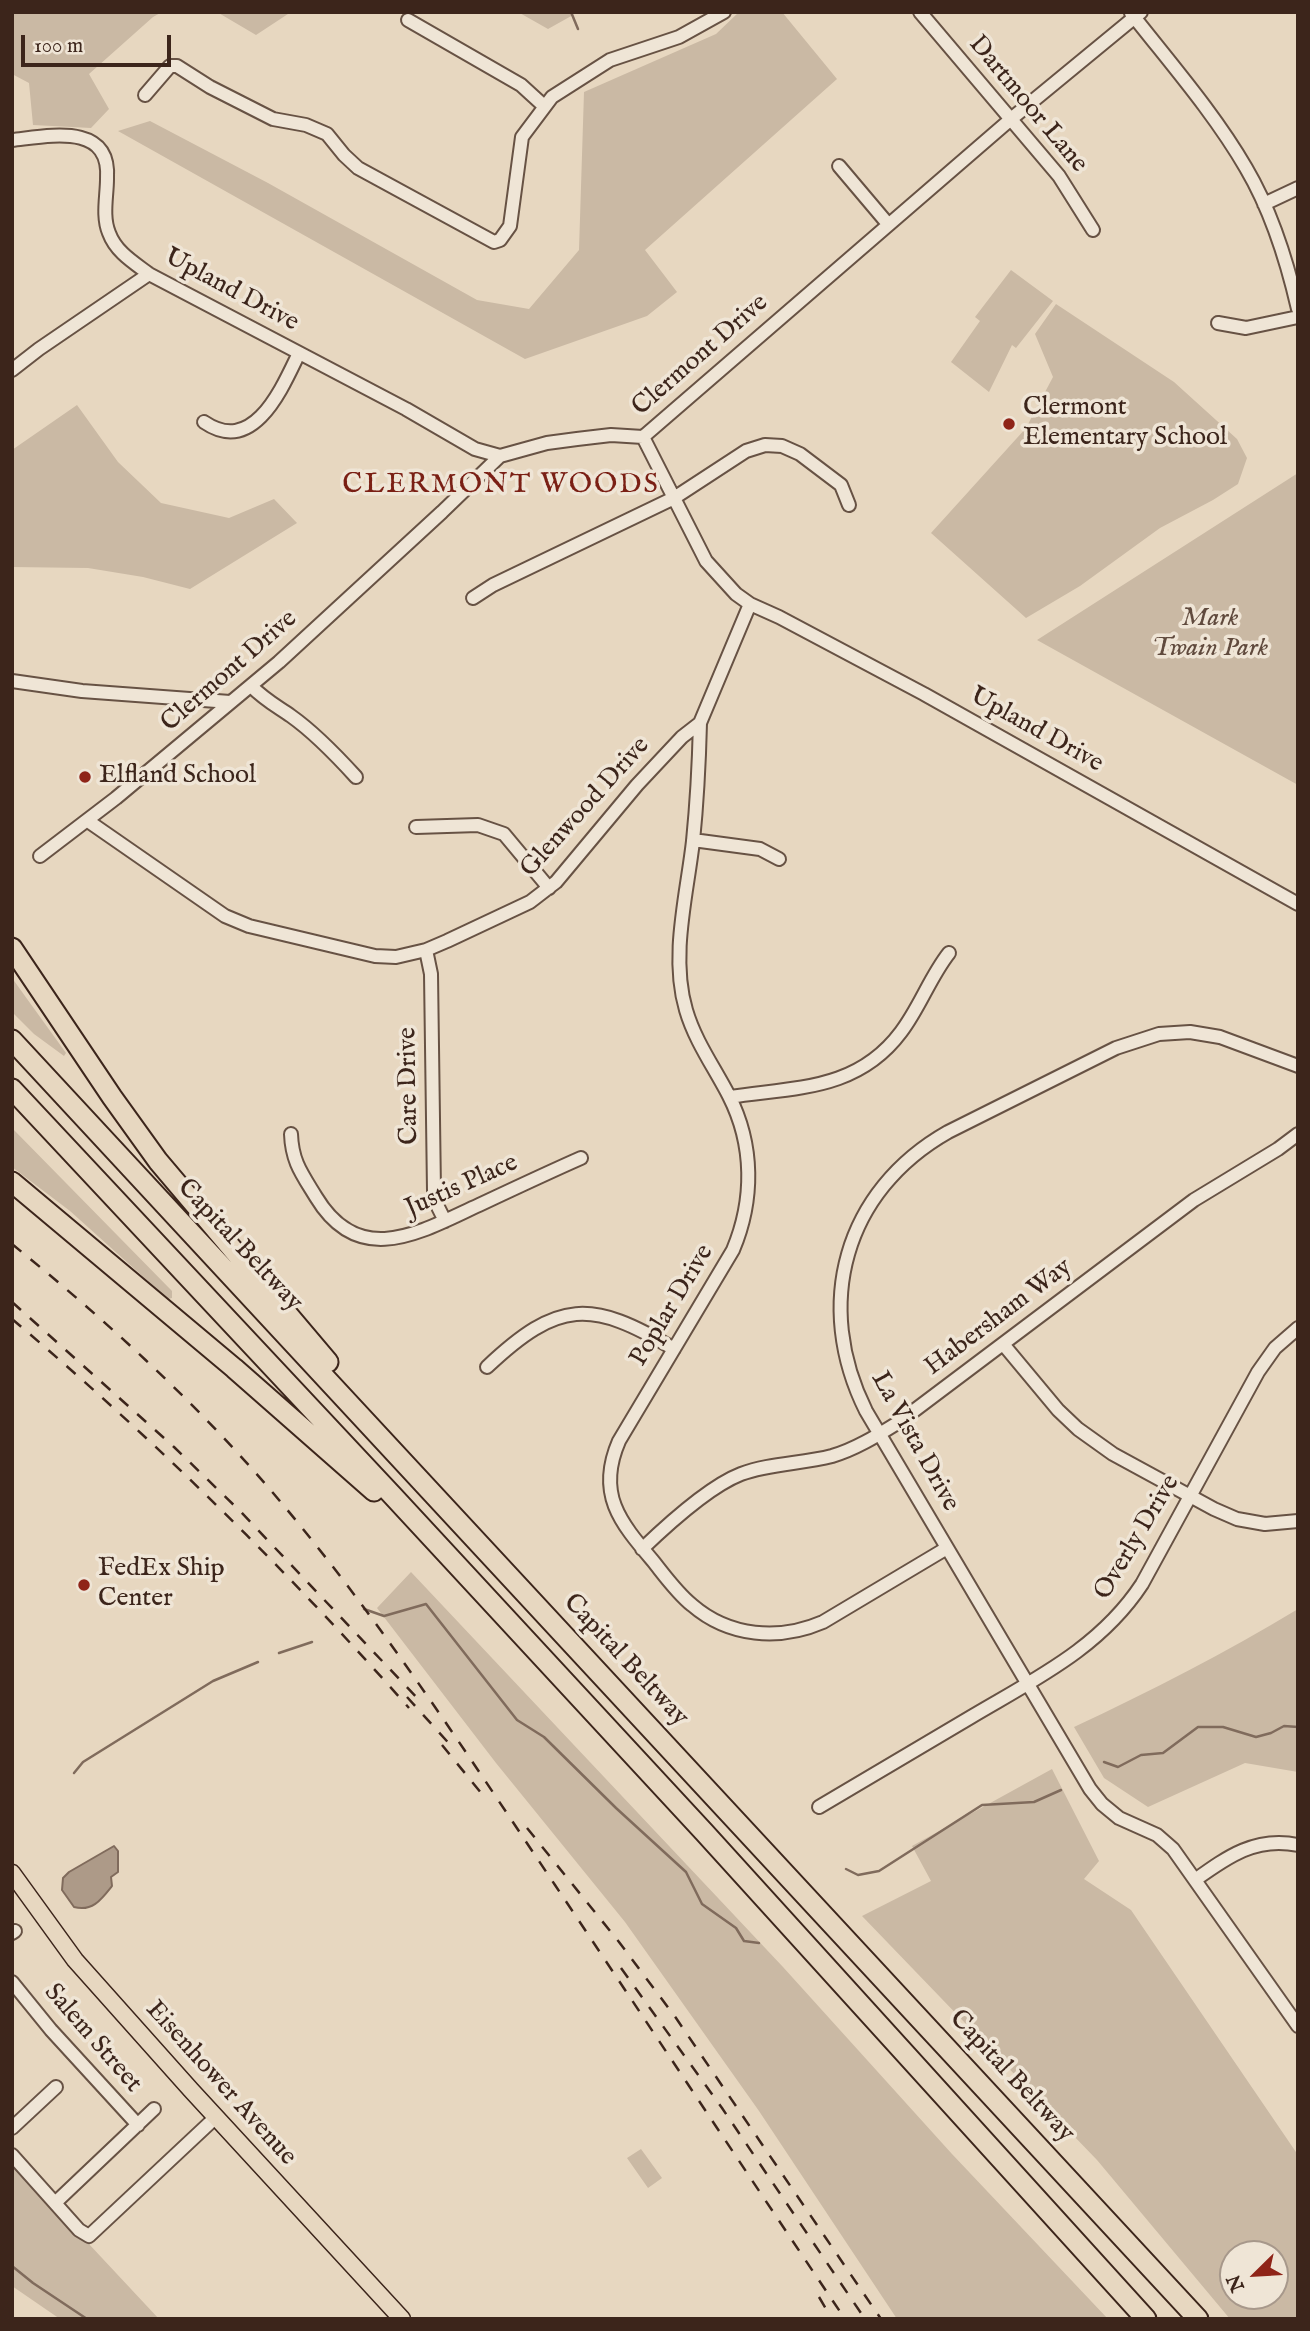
<!DOCTYPE html>
<html>
<head>
<meta charset="utf-8">
<style>
	body { margin:0 }
	#map { position:relative; width:1310px; height:2331px; overflow:hidden; background:#e7d7c0; font-family:"IM FELL English",serif }
	canvas { display:block }
	.frame { position:absolute; inset:0; border:14px solid #3c251b; pointer-events:none }
	.north { position:absolute; left:1219px; top:2240px; width:70px; height:70px; box-sizing:border-box; background:#efe5d6; border:2px solid #a7988b; border-radius:50%; rotate:246deg; font-size:19px; font-weight:700; line-height:28px; text-align:center; color:#3c251b }
	.north::after { content:''; display:block; margin:auto; width:24px; height:32px; background:#8f2418; clip-path:polygon(50% 0,100% 100%,50% 72%,0 100%) }
	.scale { position:absolute; left:21px; top:35px; width:150px; height:32px; box-sizing:border-box; border:4px solid #3c251b; border-top:0; padding-left:9px; font-size:21px; line-height:24px; white-space:nowrap; color:#3c251b; -webkit-text-stroke:5px #efe5d6; paint-order:stroke }
</style>
</head>
<body>
<div id="map">
<canvas width="1310" height="2331"></canvas>
<div class="frame"></div>
<div class="north">N</div>
<div class="scale">100 m</div>
</div>
<script>
const g = document.querySelector('canvas').getContext('2d');
g.lineJoin = 'round';
function fill(path, color) {
  g.fillStyle = color;
  g.fill(path, 'evenodd');
}
function stroke(path, color, width, dash) {
  g.strokeStyle = color;
  g.lineWidth = width;
  g.lineCap = dash ? 'butt' : 'round';
  g.setLineDash(dash || []);
  g.stroke(path);
}
function label(font, color, halo, rows, align = 'center') {
  g.font = font + ' "IM FELL English",serif';
  g.lineWidth = 7;
  g.setLineDash([]);
  g.textBaseline = 'middle';
  g.strokeStyle = halo;
  g.fillStyle = color;
  for (const [text, x, y, turn = 0] of rows) {
    g.save();
    g.translate(x, y);
    g.rotate((+turn || 0) * Math.PI / 180);
    g.textAlign = isNaN(turn) ? turn : align;
    if (halo) g.strokeText(text, 0, 0);
    g.fillText(text, 0, 0);
    g.restore();
  }
}
fill(new Path2D(`
	M12,12H162L153,17L89,74L109,109L91,128L33,125L29,83L12,74Z
	M217,12H291L256,35Z
	M518,12H571L573,15L548,29Z
	M739,12H782L837,79L645,250L677,292L647,316L525,359L118,131L150,121L268,183L477,300L529,309L579,250L584,92L716,34Z
	M1011,270L1053,301L1016,348L1012,345L989,392L951,362L980,321L975,317Z
	M1056,304L1174,382L1237,439L1247,458L1238,484L1213,500L1160,528L1080,586L1026,618L931,533L1026,428L1053,377L1035,334Z
	M77,405L118,462L161,503L229,518L274,499L297,523L190,589L143,577L88,568L12,567V450Z
	M1298,473V785L1037,640Z
	M12,978L66,1053L64,1056L34,1034L12,1012Z
	M12,1128L172,1291V1298L168,1299L70,1211L12,1167Z
	M411,1572L783,1967L952,2154L1108,2319H897L759,2111L625,1922L496,1763L377,1608Z
	M1298,1609V1772L1245,1763L1148,1807L1104,1778L1074,1727C1151,1691 1225,1653 1298,1609Z
	M1052,1769L1099,1861L1084,1879L1131,1910L1298,2155V2319H1230L1097,2160L862,1916L931,1881L912,1846ZM1233,2254H1275V2296H1233Z
	M641,2149L662,2178L648,2188L627,2158Z
	M12,2165L78,2238L88,2243L159,2319H60L12,2286Z`), '#cab9a4');
const water = new Path2D(`
	M114,1846L118,1851V1872L111,1877L112,1886C101,1900 92,1912 74,1907L62,1890L63,1878L69,1872Z`);
fill(water, '#ad9a88');
stroke(water, '#806b5c', 2);
stroke(new Path2D(`
	M571,12L578,29
	M364,1609L384,1616L426,1604L517,1720L544,1737L616,1808L686,1872L702,1904L736,1928L744,1941L759,1943
	M279,1653L312,1642
	M1104,1762L1118,1767L1141,1755L1163,1753L1198,1727H1223L1256,1737L1271,1733L1284,1726L1298,1727
	M74,1773L83,1762L213,1681L258,1662
	M846,1869L858,1875L879,1871L982,1805L1034,1802L1061,1790
	M12,2266L33,2283L87,2319`), '#806b5c', 2.5);
const minor = new Path2D(`
	M920,12L1059,176L1093,230
	M1131,13C1171,64 1214,113 1246,168C1272,212 1287,261 1298,309
	M408,20L521,85L544,106
	M145,95L170,66H177L210,87L273,119L306,125L327,134L344,155L358,168L494,242L500,240L510,226L522,137L552,97L610,60L679,37L724,12
	M12,140C49,136 111,122 107,179C107,196 102,216 109,233C116,252 133,262 149,274L406,409L475,449L500,456
	M839,166L888,224
	M1264,204L1298,188
	M1218,323L1246,328L1298,317
	M12,370L39,349L149,274
	M204,422C254,456 282,388 299,353
	M643,437L706,561L736,594L750,604L779,617L924,694L1298,904
	M473,598L493,585L674,498L746,451L765,445L782,446L800,454L841,485L849,505
	M12,681L82,691L230,702
	M251,686C265,700 275,705 291,716C315,733 336,755 356,777
	M700,723C699,763 697,802 693,841C687,895 670,956 686,1010C695,1041 714,1067 729,1096C754,1145 754,1200 733,1250L619,1441C596,1494 620,1522 653,1561C665,1576 677,1593 692,1605C729,1637 779,1641 823,1622L947,1548
	M88,821L225,916L249,926L375,956L396,957L426,950L447,941L530,902L556,882L637,785L682,737L700,723L750,604
	M416,827L478,825L504,834L549,888
	M693,840L760,849L779,859
	M40,856L116,798L279,662L442,512L500,456L547,443L577,439L611,435L643,437L1011,119L1141,12
	M426,950L431,974L434,1191L436,1203L445,1221
	M1298,1066L1220,1037L1190,1032L1159,1034L1116,1048L948,1132C844,1191 813,1305 866,1411L1090,1789L1102,1804L1119,1818L1157,1835L1173,1849L1298,2026
	M730,1097C795,1087 857,1091 901,1032C920,1007 930,977 949,953
	M291,1134C292,1162 302,1174 316,1197C360,1270 422,1231 479,1205C513,1189 547,1173 581,1158
	M1003,1344L1058,1410L1078,1429L1113,1454L1214,1509L1237,1519L1265,1524L1298,1521
	M487,1367C558,1300 591,1299 674,1349
	M642,1549C667,1525 710,1486 741,1474C770,1463 802,1464 832,1456C856,1449 878,1435 899,1422L1194,1200L1278,1149L1298,1134
	M819,1807C870,1777 920,1747 971,1717C1035,1679 1100,1648 1142,1584L1258,1372L1275,1348L1298,1328
	M1195,1880C1227,1857 1256,1836 1298,1845
	M12,1933L15,1931
	M12,1982L51,2030L138,2125
	M12,2128L56,2087
	M12,2155L79,2230L89,2236L216,2117
	M55,2203L154,2109`);
const major = new Path2D(`
	M12,1873L75,1960L191,2090L402,2319`);
const highway = new Path2D(`
	M12,948L112,1097L158,1161L328,1362
	M12,1040L1198,2319
	M12,1089L393,1496L704,1832L1146,2319
	M12,1182L234,1368L374,1491`);
stroke(minor, '#675244', 16);
stroke(major, '#3c251b', 19);
stroke(highway, '#3c251b', 23);
stroke(minor, '#efe5d6', 12);
stroke(major, '#e7d7c0', 16);
stroke(highway, '#e7d7c0', 19);
stroke(new Path2D(`
	M12,1244C108,1322 199,1405 279,1500C381,1621 467,1754 555,1885C652,2030 748,2175 845,2319
	M12,1302L174,1447L241,1512L421,1702
	M12,1319C154,1439 286,1569 409,1708
	M407,1697L454,1749
	M442,1745L486,1799
	M527,1828L619,1942L676,2018L881,2319
	M621,1968L722,2108L865,2319
	M819,2297L832,2319`), '#3c251b', 2.5, [12, 12]);
for (const [x, y, r, color] of [
	[1009,424,7,"#8f2418"],
	[85,777,7,"#8f2418"],
	[84,1585,7,"#8f2418"]
]) {
  const dot = new Path2D();
  dot.arc(x, y, r, 0, 2 * Math.PI);
  g.fillStyle = color;
  g.fill(dot);
  stroke(dot, '#efe5d6', 2.5);
}
label('26px', '#3c251b', '#efe5d6', [
	["Dartmoor Lane",1027,105,50],
	["Upland Drive",231,291,28],
	["Clermont Drive",701,356,-41],
	["Clermont Drive",230,672,-41],
	["Upland Drive",1036,731,29],
	["Glenwood Drive",586,808,-48],
	["Care Drive",410,1086,-91],
	["Justis Place",462,1187,-24],
	["Capital Beltway",239,1246,47],
	["Poplar Drive",673,1306,-59],
	["Habersham Way",999,1318,-37],
	["La Vista Drive",914,1442,61],
	["Overly Drive",1138,1538,-59],
	["Capital Beltway",625,1661,47],
	["Salem Street",92,2039,49],
	["Capital Beltway",1011,2077,47],
	["Eisenhower Avenue",220,2084,48]
]);
label('26px', '#3c251b', '#efe5d6', [
	["Clermont",1023,409],
	["Elementary School",1023,439],
	["Elfland School",99,777],
	["FedEx Ship",98,1570],
	["Center",98,1600]
], 'left');
label('italic 26px', '#604a3d', '#efe5d6', [
	["Mark",1210,620],
	["Twain Park",1210,650]
]);
g.letterSpacing = '2px';
label('28px', '#7a1f14', '#efe5d6', [
	["CLERMONT WOODS",501,486]
]);
g.letterSpacing = '0px';
</script>
</body>
</html>
